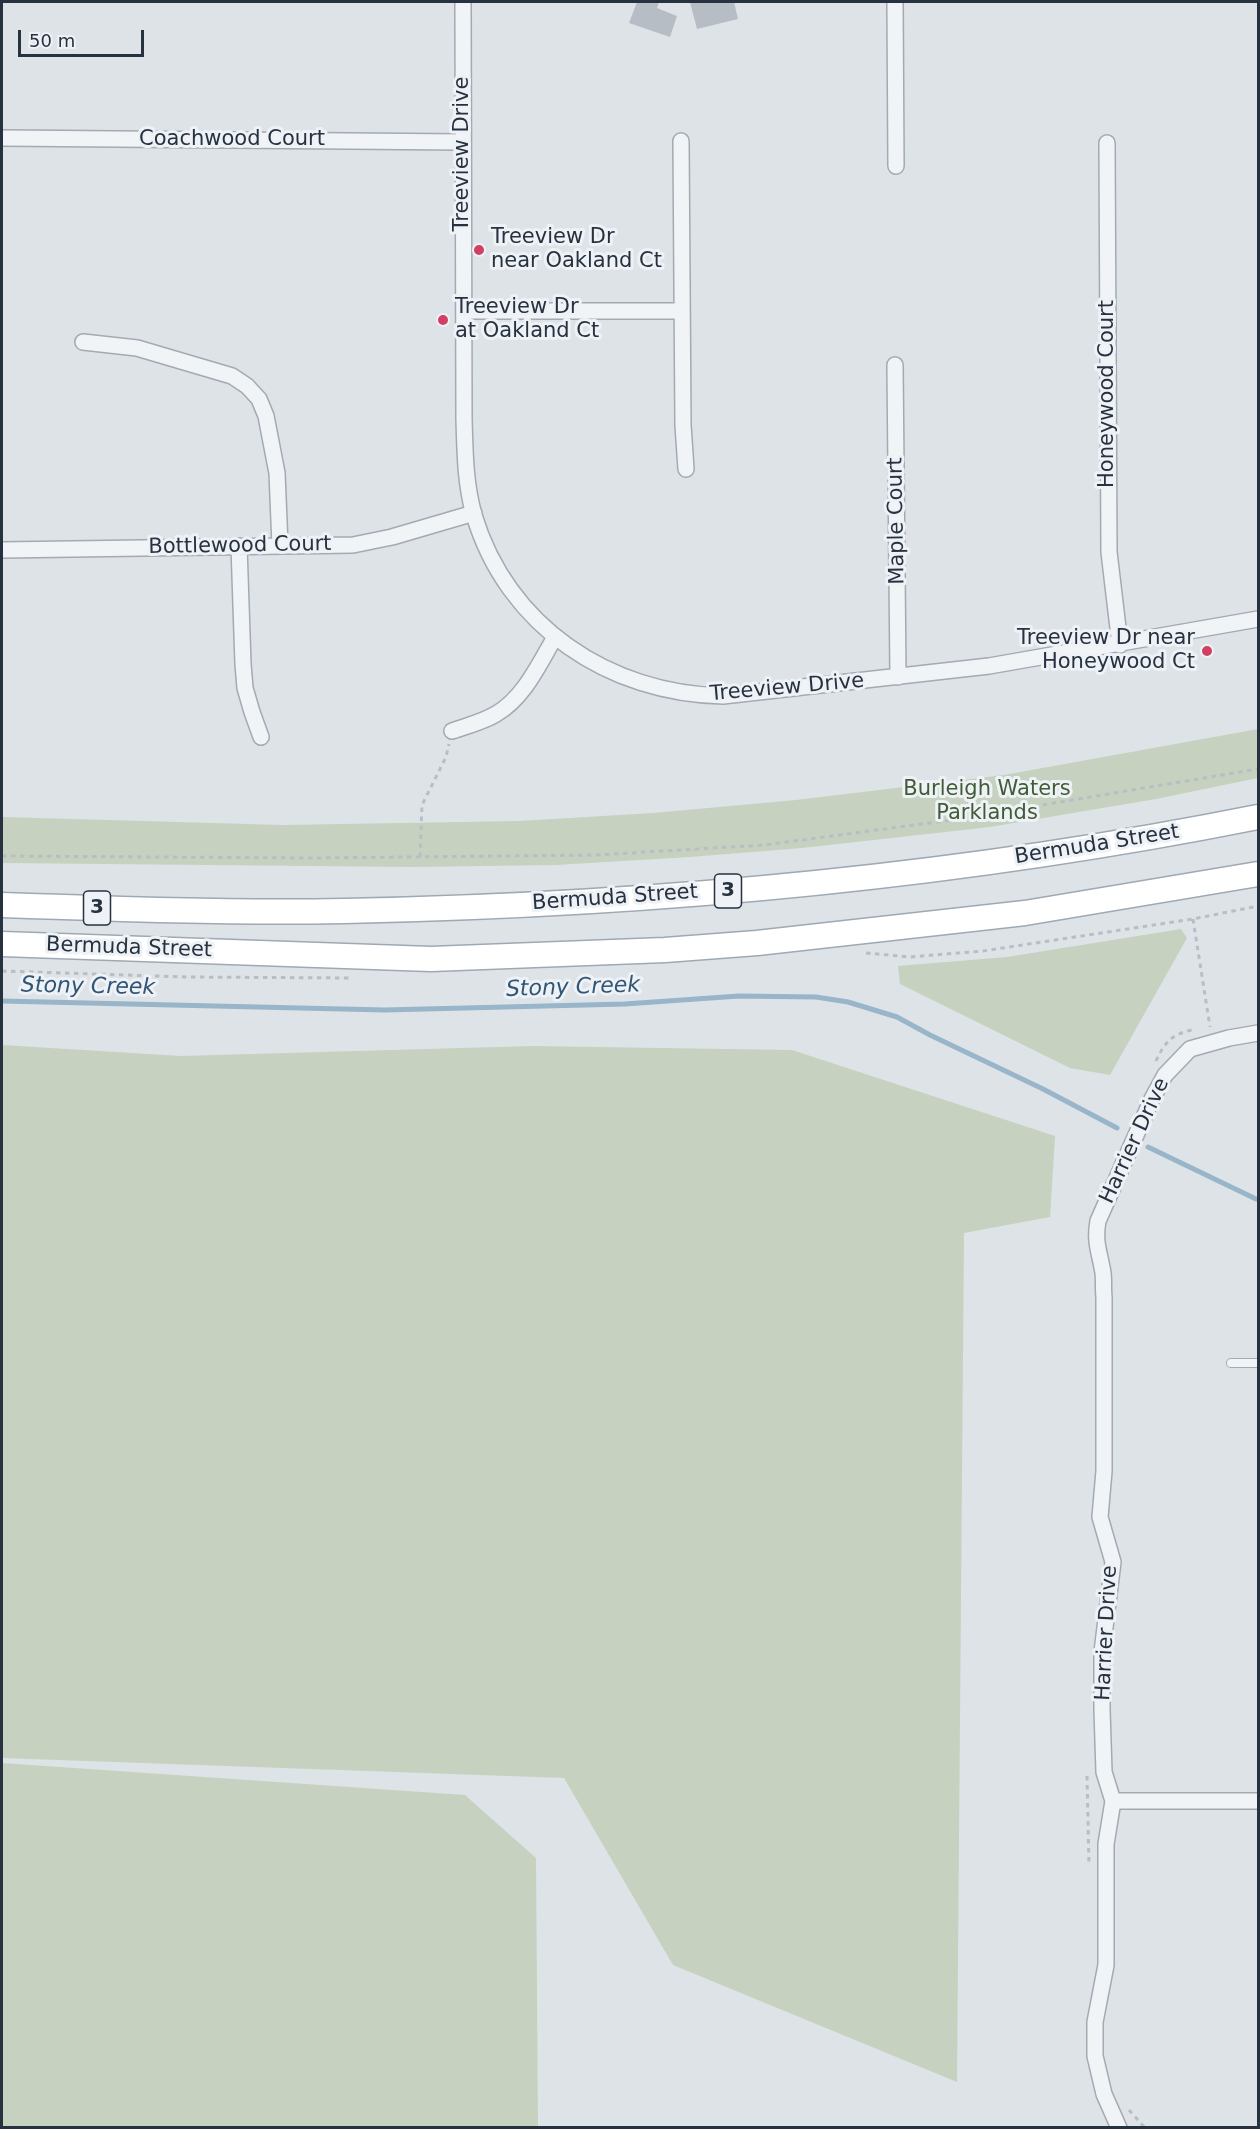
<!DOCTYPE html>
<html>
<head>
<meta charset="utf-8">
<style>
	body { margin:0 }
	#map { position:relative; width:1260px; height:2129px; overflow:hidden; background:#dee3e8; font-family:"DejaVu Sans",sans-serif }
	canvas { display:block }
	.frame { position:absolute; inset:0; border:3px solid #273240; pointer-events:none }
	.scale { position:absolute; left:18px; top:30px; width:126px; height:27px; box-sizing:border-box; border:3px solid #273240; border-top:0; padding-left:8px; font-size:18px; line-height:21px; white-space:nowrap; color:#273240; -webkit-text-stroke:4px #eef2f6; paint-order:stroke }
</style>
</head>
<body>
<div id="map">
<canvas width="1260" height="2129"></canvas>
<div class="frame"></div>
<div class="scale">50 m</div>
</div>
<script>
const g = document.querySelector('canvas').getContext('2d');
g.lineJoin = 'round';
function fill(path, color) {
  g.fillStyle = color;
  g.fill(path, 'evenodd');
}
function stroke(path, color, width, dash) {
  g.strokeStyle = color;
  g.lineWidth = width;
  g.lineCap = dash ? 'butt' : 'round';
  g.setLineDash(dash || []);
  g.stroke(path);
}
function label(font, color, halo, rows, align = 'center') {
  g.font = font + ' "DejaVu Sans",sans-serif';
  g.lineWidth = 6;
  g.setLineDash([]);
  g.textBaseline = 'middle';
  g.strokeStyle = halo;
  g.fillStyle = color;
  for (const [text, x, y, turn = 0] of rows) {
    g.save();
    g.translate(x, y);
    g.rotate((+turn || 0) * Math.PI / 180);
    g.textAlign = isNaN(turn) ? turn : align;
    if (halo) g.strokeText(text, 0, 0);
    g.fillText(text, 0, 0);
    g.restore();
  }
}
fill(new Path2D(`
	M1258,729V778L1156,799L990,827L802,848L690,857L556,865L413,867L2,863V817L283,825L519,821L653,813L796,800L1004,775Z
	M1181,929L1187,938L1110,1075L1070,1068L900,984L898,966L1007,957Z
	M2,1045L181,1056L532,1046L792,1050L1055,1136L1050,1217L964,1233L957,2082L673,1965L564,1778L2,1758Z
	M2,1763L465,1795L536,1858L538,2127H2Z`), '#c6d2bf');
stroke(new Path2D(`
	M2,1001L385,1010L625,1004L739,996L816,997L848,1002L897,1017L930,1035L1043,1089L1117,1128
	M1148,1147L1256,1199H1258`), '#98b5c9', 5);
fill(new Path2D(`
	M637,2H659L657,8L677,16L670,37L629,23Z
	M690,2H734L738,19L697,29Z`), '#b6bdc5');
const service = new Path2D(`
	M1231,1363H1258`);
const minor = new Path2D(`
	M463,2L464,419C465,451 465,483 474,515C507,626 609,694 723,696L989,666L1258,619
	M895,2L896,166
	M2,138L463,142
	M681,141L683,425L686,469
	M1107,143L1109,552L1120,645
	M464,311H681
	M83,342L137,348L232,376L247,386L259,399L266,416L277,473L280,545
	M895,365L898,677
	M239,546L243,664L245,688L252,712L261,737
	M2,550L353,545L392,537L474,513
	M452,731C466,726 483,722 496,714C524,698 539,664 555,637
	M1113,1801H1258
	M1119,2128L1104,2094L1095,2056V2022L1106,1965V1844L1113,1801L1104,1772L1102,1710V1652L1113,1562L1100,1517L1104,1471V1297C1103,1289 1104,1281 1103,1273C1100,1253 1094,1243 1098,1221L1152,1099L1165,1075L1190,1049L1229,1038L1258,1033`);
const primary = new Path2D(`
	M2,905C116,909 230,913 344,911C650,905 958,877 1258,817
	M2,944L431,959L665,950L757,943L1025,913L1258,874`);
stroke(service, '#a3aab2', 10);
stroke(minor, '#a3aab2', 18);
stroke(primary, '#9ea9b4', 27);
stroke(new Path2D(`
	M2,856L312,858L597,855L764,845L952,820L1258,769
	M420,857L422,805L446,757L449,744
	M1193,919L1210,1027
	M866,953L910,957L983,951L1193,919L1258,906
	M2,971L187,977L353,978
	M1156,1061C1164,1043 1172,1034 1192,1030
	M1087,1776L1089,1865
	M1129,2110L1145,2128`), '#b8bec4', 3, [4.5, 4.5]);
stroke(service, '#f1f4f7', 8);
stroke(minor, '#f1f4f7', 15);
stroke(primary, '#fff', 24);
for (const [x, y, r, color] of [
	[479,250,6,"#d14064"],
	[443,320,6,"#d14064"],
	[1207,651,6,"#d14064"]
]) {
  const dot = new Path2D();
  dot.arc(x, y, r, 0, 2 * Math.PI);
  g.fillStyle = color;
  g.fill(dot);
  stroke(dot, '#eef2f6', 2);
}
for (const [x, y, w] of [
	[728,891,27],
	[97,908,27]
]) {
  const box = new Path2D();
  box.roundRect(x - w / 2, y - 17, w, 34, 4.5);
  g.fillStyle = '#eef2f6';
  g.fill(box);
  stroke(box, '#273240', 1.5);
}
label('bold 20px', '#273240', null, [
	["3",728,891],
	["3",97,908]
]);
label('21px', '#273240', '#eef2f6', [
	["Coachwood Court",232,140],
	["Treeview Drive",463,154,-90],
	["Honeywood Court",1108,394,-90],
	["Maple Court",897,521,-91],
	["Bottlewood Court",240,546,-1],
	["Treeview Drive",787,688,-5],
	["Bermuda Street",1097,845,-9],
	["Bermuda Street",615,898,-4],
	["Bermuda Street",129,948,2],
	["Harrier Drive",1135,1141,-65],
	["Harrier Drive",1107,1633,-87]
]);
label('21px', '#273240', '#eef2f6', [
	["Treeview Dr",491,238],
	["near Oakland Ct",491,262],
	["Treeview Dr",455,308],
	["at Oakland Ct",455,332],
	["Treeview Dr near",1195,639,"right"],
	["Honeywood Ct",1195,663,"right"]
], 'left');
label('21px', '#3f5c34', '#eef2f6', [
	["Burleigh Waters",987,790],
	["Parklands",987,814]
]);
label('italic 22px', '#305575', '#eef2f6', [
	["Stony Creek",88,987,1],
	["Stony Creek",573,988,-2]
]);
</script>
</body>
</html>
